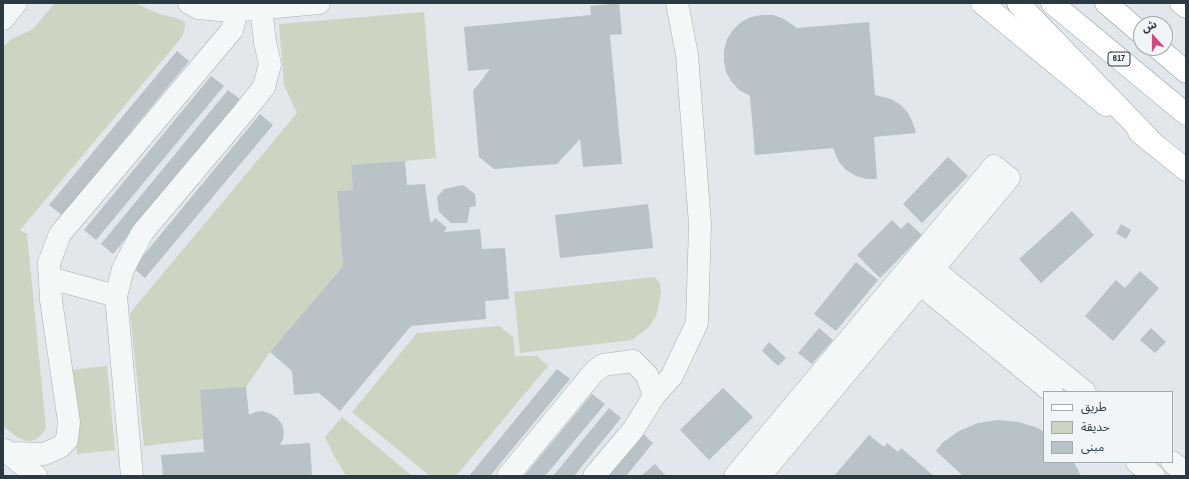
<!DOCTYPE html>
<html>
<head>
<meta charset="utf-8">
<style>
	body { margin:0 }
	#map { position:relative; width:1189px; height:479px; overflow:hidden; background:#e1e7ea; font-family:"Archivo Narrow","Noto Sans Arabic",sans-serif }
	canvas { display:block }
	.frame { position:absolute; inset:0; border:4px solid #2a3942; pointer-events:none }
	.legend { position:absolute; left:1043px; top:391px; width:130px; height:72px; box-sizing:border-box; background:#f1f5f7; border:1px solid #a1aaaf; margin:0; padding:5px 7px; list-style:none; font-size:12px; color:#2a3942 }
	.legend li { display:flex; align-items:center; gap:8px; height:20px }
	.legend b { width:20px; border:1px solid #a1aaaf }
	.north { position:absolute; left:1133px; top:16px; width:40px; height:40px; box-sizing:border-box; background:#f1f5f7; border:1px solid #a1aaaf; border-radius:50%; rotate:339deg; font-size:11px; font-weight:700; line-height:16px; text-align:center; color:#2a3942 }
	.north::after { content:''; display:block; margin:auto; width:14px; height:18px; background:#ce4881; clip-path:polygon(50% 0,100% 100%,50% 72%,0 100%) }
</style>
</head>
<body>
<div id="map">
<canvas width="1189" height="479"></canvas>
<div class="frame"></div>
<ul class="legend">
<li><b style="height:5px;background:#fff"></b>طريق</li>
<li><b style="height:11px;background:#ccd4c2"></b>حديقة</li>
<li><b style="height:11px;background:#b8c2c7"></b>مبنى</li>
</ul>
<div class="north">ش</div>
</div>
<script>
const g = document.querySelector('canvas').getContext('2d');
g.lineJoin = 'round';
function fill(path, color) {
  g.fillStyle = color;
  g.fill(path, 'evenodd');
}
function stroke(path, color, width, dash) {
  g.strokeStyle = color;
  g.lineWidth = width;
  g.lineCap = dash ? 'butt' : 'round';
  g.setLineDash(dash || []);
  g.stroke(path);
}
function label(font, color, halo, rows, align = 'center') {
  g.font = font + ' "Archivo Narrow",sans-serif';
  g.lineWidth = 4;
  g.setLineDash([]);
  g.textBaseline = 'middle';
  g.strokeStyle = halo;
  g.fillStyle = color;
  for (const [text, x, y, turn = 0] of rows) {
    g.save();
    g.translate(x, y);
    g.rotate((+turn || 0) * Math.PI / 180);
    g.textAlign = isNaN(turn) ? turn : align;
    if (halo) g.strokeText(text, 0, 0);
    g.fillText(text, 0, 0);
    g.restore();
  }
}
fill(new Path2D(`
	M55,3H135L159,14L176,18L185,22V27L182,37L20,230L27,234L46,428C32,451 19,439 3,426V47L10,40L33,29Z
	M424,12L436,158L351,166L353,190L337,191L343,266L270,352L246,387L200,391L203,439L144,446L130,313L297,113L284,85L279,24Z
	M655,277L660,284L661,293L656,316L649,327L632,340L520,353L514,292Z
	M499,326L513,337L515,356H537L548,366L456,476H430L352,412L417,333Z
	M107,366L115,450L77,454L69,370Z
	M342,417L412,476H346L333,454L325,437Z`), '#ccd4c2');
fill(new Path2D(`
	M619,3L622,34L610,35L622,164L583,167L580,139L557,164L494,169L479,157L473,91L490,69L468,71L464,27L591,15L590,6Z
	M762,15H773L784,19L797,28L869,22L875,95L891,99L901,105L908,113L913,123L916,133L874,137L877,179H866L856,176L846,170L839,162L833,148L755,155L750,96L739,90L731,81L726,72L724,61V50L727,39L733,30L741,22L751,17Z
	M177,51L189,61L62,215L49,205Z
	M211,76L224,86L96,240L84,230Z
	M228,90L241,100L113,254L101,244Z
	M260,114L273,125L145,278L133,268Z
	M948,157L968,176L922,223L903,204Z
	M405,161L407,185L425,184L430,221L432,223L435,218L447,228L444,232H445L480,229L482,249L505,248L509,299L485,301L486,319L411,326L340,411L319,393L294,395L292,371L270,352L343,266L337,191L353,190L351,165Z
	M463,185L475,194L476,206L470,207L467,223H451L439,212L437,197L444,189Z
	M648,204L653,248L560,258L555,215Z
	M1072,211L1094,235L1041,283L1019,259Z
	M892,220L901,229L908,222L922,235L880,278L857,255Z
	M1121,224L1131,230L1126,239L1116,233Z
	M856,262L878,280L836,331L814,314Z
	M1140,271L1159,288L1113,341L1085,316L1116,280L1125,288Z
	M819,328L833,340L812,364L798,353Z
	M1151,328L1166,342L1155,353L1140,340Z
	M769,342L786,358L778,366L762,351Z
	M557,369L570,379L490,476H469Z
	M246,387L249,415L255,412L263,411L271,414L277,418L282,424L284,432L283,439L280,445L310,443L312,476H163L161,455L204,452L200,390Z
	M723,388L753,417L709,460L680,430Z
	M592,394L605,404L545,476H524Z
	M609,408L621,418L574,476H553Z
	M998,420L1019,422L1038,428L1044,432V462H1074L1081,476H963L936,451L942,443L959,431L978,423Z
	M641,432L653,443L626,476H605Z
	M869,435L884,447L887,443L898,452L901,448L934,476H834Z
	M655,464L666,476H641Z`), '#b8c2c7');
const minor = new Path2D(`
	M189,3L198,8L231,11L319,3
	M3,19L16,3
	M933,269L1085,392
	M50,278L116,296
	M920,284L1052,392
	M5,450L36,476
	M9,453L44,454L60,447L67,440L69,422L51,300L49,263L60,234L232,30L237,10
	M1137,462L1154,476
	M1172,462L1186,474
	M132,476L116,296L123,269L142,233L243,113L264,87L270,64L265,42L261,8
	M508,476L594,372L603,365L633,361L647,375L654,396
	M594,476L633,430L654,396L672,376L697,323L700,224L687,55L677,3
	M735,476L994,166L1009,178L760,476`);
const major = new Path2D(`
	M982,3L1106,105
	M1181,3L1186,7
	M1139,132L1186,170`);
const highway = new Path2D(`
	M1018,3L1153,143
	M1052,3L1186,114
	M1106,3L1141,33
	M1158,48L1186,72`);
stroke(minor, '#a6afb4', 23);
stroke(major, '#a1afb5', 23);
stroke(highway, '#8999a0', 23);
stroke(minor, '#f4f7f8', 22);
stroke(major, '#fff', 22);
stroke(highway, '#fff', 22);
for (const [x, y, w] of [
	[1119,59,22]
]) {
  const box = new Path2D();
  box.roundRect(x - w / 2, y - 7, w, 14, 3);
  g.fillStyle = '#f1f5f7';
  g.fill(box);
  stroke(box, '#2a3942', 1);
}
label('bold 9px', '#2a3942', null, [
	["617",1119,59]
]);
</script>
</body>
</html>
